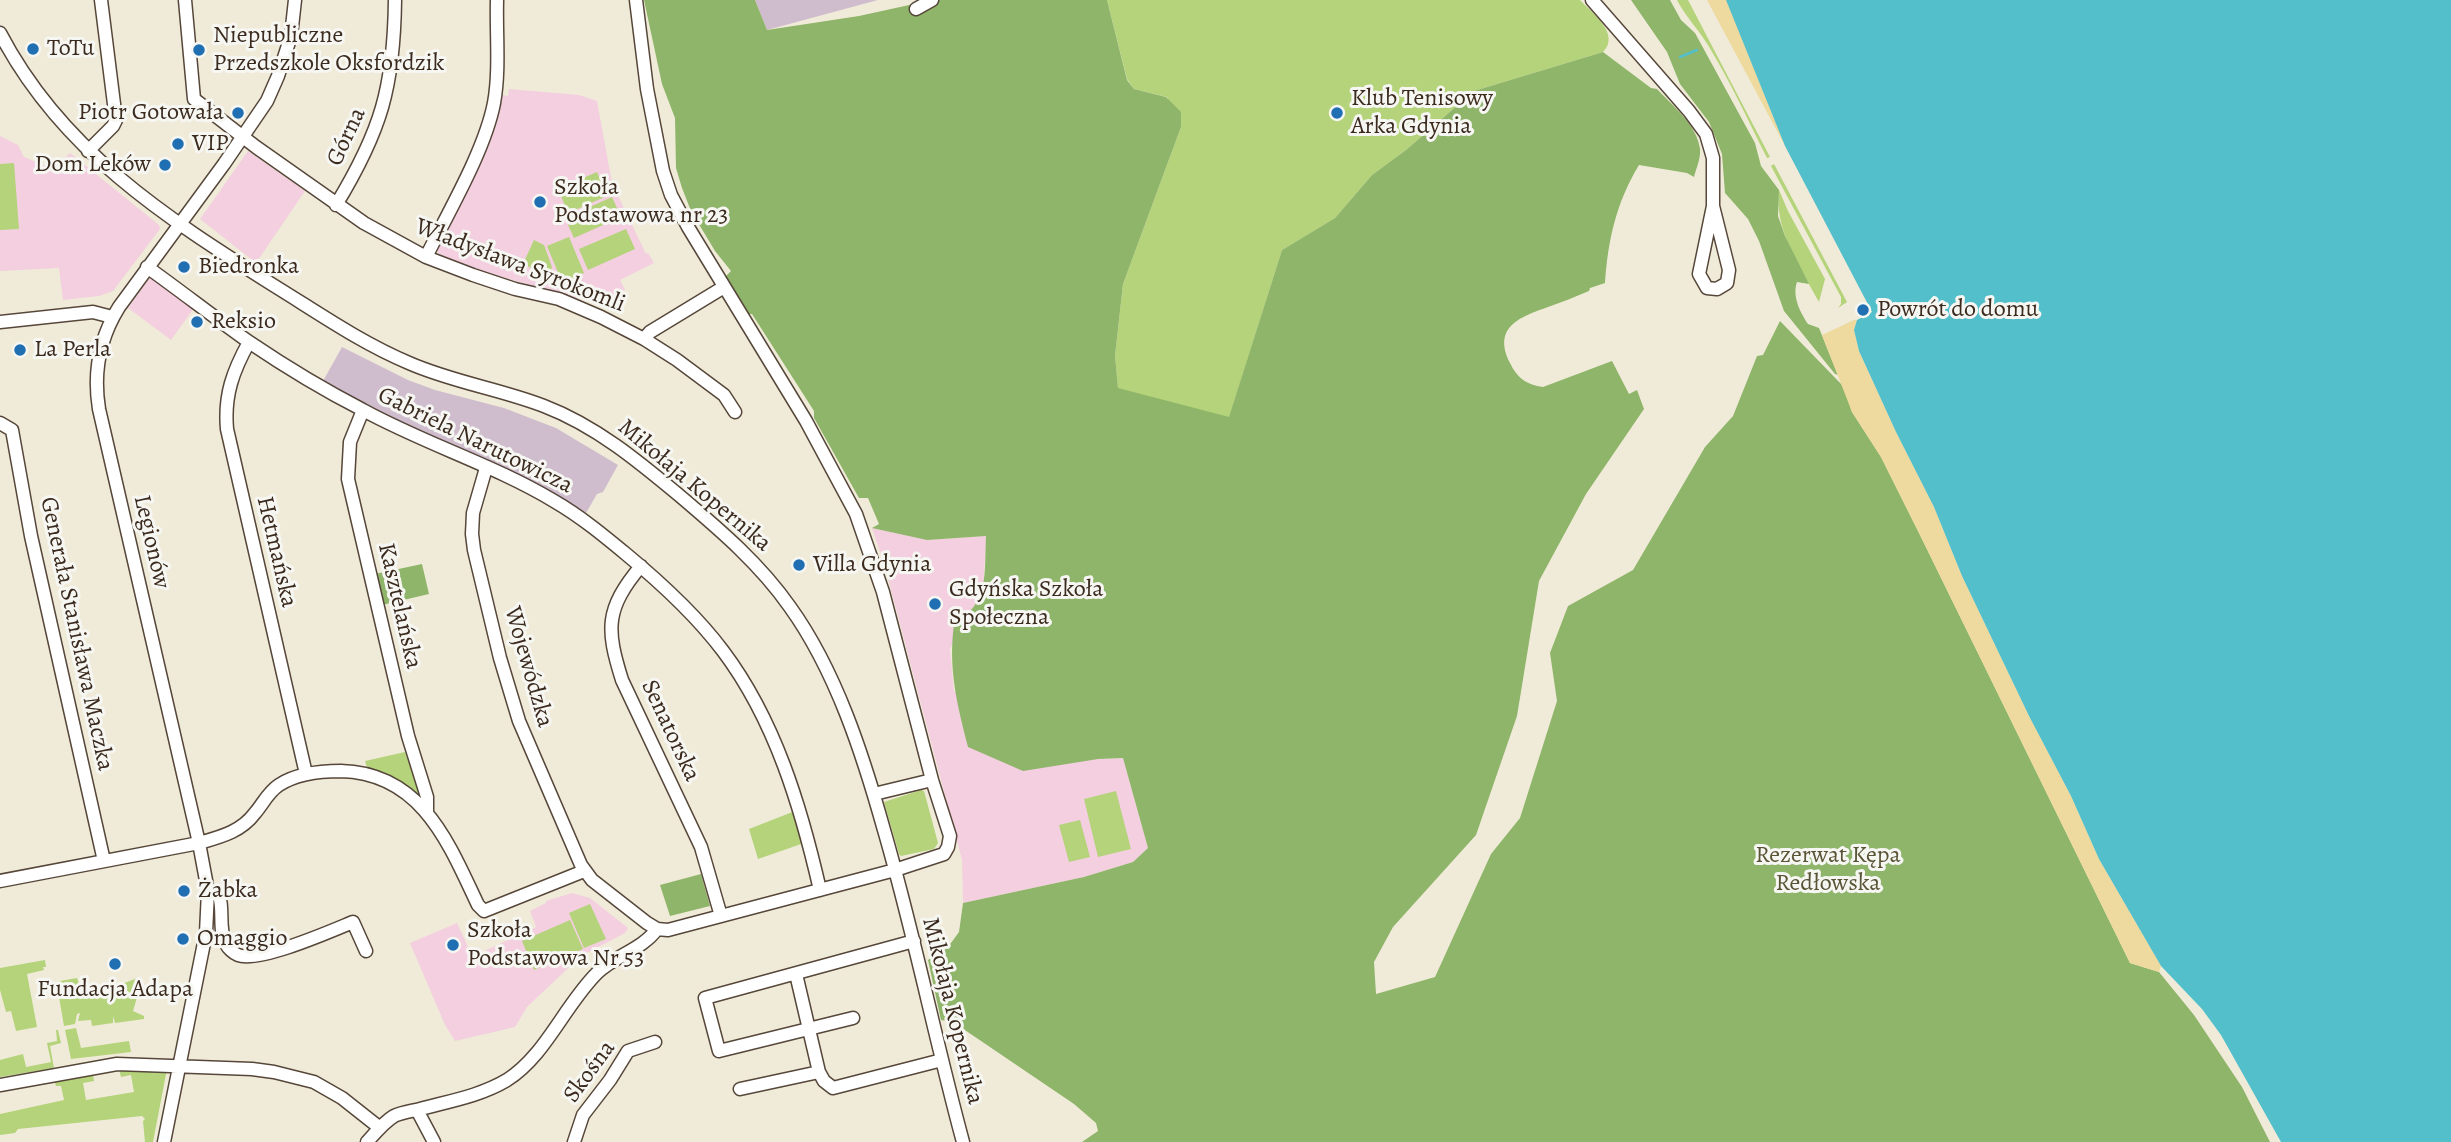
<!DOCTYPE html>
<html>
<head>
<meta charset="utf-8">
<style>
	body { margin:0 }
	canvas { display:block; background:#f0ebd8 }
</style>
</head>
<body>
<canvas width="2451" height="1142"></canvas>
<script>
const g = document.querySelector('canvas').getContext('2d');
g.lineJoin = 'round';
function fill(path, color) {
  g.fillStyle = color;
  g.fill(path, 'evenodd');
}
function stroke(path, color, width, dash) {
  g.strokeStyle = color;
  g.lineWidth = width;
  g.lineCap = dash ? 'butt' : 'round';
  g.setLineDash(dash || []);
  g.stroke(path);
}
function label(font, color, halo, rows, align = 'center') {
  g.font = font + ' Alegreya,serif';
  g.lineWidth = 6;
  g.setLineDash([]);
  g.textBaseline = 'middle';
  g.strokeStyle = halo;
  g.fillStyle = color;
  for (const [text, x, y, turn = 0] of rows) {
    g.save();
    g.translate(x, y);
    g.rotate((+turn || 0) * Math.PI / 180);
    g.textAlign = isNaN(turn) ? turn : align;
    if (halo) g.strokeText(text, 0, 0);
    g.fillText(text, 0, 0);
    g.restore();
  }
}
fill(new Path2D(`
	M509,89L579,95L597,101L612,183L646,254L648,253L654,263L620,280L625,290L597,305L591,303V299L581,295L578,299L478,270L440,256L437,250L490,137L501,95L508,96Z
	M0,136L18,145L24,157L53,169L70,153L159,225L160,229L113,291L99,296L63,300L59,268L0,271Z
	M248,151L305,191L256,263L200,219Z
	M153,278L194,308L171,340L128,308L148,280Z
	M872,528L927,540L986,536L983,593L967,616L950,649L954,691L1098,759L1123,758L1148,848L1133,862L1084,877L963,903L962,860L886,571Z
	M572,893L590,898L628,928L625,933L581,956L527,1007L515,1027L455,1041L445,1025L410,943L457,923L469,949L475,947L478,954L536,927L530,911L546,903V901Z`), '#f3cfdf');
fill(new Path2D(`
	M755,0H878L767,30Z
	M342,347L408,380L435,390L504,408L556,428L618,465L603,492L597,494L586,513L541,486L396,421L323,381Z`), '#cfbdce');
fill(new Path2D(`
	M1107,0H1580C1592,13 1621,34 1603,52L1474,91L1406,150L1372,175L1335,218L1282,250L1229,418L1118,389L1115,356L1123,284L1181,127L1167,97L1134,89L1127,79Z
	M1677,0H1688L1770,157L1767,158C1748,120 1730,81 1708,45C1698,29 1686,17 1677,0Z
	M14,163L19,229L0,230V164Z
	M1774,164L1847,302L1838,308L1841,304V297L1771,166Z
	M597,172L607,196L568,213L558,189Z
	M1779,190L1788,211L1825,279L1819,302C1800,267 1774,230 1779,190Z
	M612,197L621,217L574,238L565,218Z
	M626,229L635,249L588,270L579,249Z
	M569,237L584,273L562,282L547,246Z
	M534,240L544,245L552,267L548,276L523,264Z
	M405,752L420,795L416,796L393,779L367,767L365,761Z
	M921,790L924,791L938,843L934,849L901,856L899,854L884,802Z
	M1116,791L1131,849L1098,857L1084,799Z
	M795,811L804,843L758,859L749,829Z
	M1080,820L1090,857L1069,862L1059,825Z
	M590,904L606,939L584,948L569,913Z
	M570,920L583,949L534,970L522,941Z
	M45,960L46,967H43L44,970L27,974L37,1027L16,1031L11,1011L6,1012L0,990V968Z
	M77,978L80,987C103,987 115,988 137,978L140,987L133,1011L144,1016V1019L115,1023L113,1016V1023L92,1026L91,1020L78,1021L80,1013L77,1014L75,1024L64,1026L57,985L60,981Z
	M76,1028L81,1048L129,1041L131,1052L71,1059L65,1030Z
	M56,1030H58L61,1043L50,1046L54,1068L0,1077V1060L23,1054L26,1067L51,1062L47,1043L57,1041Z
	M119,1069H167L153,1142H145L143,1121L145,1119L142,1116L18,1129L15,1133L0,1135V1114L64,1100L61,1086H56L54,1080L93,1073L94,1081L83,1083L86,1100L134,1092L131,1075L121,1077Z`), '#b4d37a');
fill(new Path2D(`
	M644,0H755L767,30L859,16L932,0H1107L1127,80L1134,89L1166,97L1181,112V127L1123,284L1115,356L1118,388L1229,417L1282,250L1335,218L1372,175L1406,150L1474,91L1603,52L1651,88L1657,89C1673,106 1697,125 1700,149C1701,158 1696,169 1694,177L1687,173L1639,165C1616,203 1608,240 1605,283L1590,288L1589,291C1575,297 1562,302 1548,307C1520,317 1492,327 1510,363C1517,378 1527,385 1543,387L1612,361L1629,394L1637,390L1644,409L1586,494L1539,581L1517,716L1476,835L1393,927L1374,962L1376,994L1435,977L1491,854L1520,818L1557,701L1550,653L1568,606L1633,570L1705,447L1733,416L1757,356L1763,355L1780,321L1844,387L1852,412L1881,457L1919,533L2130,963L2159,972L2194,1015L2242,1087L2270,1142H1082L1098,1131L1096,1123L1074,1104L953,1022L941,1020L928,960L951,943L959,932L963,903L1084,877L1133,862L1148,848L1123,758L1098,759L1023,771L968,747C957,704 948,669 954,624C990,603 984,573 986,536L927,540L872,528L879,524L868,498H859L814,418V411L752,314H748L724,278L731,271L715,251L691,211L682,188L676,168L675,118L662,84Z
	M1631,0H1670L1681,20L1695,33L1755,143L1761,166L1779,190L1778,216L1785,236L1809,284L1797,282C1792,296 1800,312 1808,324L1819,328L1838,375L1835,374L1784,311L1759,241L1748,219L1725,193L1722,154L1709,122L1680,84L1667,52Z
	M422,564L429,594L382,605L375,574Z
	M701,874L710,906L670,916L660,885Z`), '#8fb56a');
fill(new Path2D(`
	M1707,0H1726L1728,4L1785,146Z
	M1854,320H1857L1854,330L1859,351L1896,432L1934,507L1962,576L2029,716L2071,796L2099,859L2161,966L2159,972L2130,963L1919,533L1881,457L1852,412L1822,335Z`), '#eeda9e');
fill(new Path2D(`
	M1726,0H2451V1142H2281L2221,1035L2202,1009L2161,966L2099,859L2071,796L2029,716L1962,576L1934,507L1896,432L1859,351L1854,330L1857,320L1872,312L1785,146Z`), '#52bfcb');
stroke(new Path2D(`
	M1680,57L1697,50`), '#52bfcb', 2.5);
const minor = new Path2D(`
	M185,0L194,99L256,147L364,223L426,257L473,275L515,289L559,299L601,317L644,339L677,360L724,395L735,412
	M1592,0L1689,111L1706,134L1713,158V206L1729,270L1727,283L1717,289L1707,288L1699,274L1713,206
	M916,9L932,0
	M0,33C61,150 165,217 273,285C317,312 361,343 409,363C452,382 500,389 544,406C596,426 638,461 680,496C720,530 760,564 790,607C836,671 863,755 884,830C914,933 935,1039 963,1142
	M88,151L113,126L116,120L101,0
	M336,205C381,131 394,87 395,0
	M426,257C448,213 485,150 494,103C500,70 496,33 497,0
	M147,267C182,292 215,318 249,342C286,367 324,390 363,410C425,444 494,465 554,501C580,516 603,535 626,554C661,583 696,615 723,651C775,720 801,807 820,890
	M0,322L93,312L112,317
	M644,339L650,332L724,287
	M249,342C233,371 224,395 227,429L306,774
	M363,410L350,442L348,479L408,736L427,797V811
	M0,423L12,430L31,536L104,861
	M486,468L473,513L472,534L474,550L500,658L519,721L581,865L592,880L647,923L657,929L668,930L895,870L944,854L948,847L950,836L932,780L883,592L856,514L806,421L688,227L671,195L663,171L647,89L636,0
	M641,566C605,609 606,629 622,680L701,847L721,916
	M874,794L932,780
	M0,881L199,843C220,837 241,832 255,813C263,804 268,792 279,785C297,773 321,771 341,771C422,773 449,844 478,905L484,911L584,871
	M208,891L219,895C224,910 218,929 226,944C228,948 233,953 238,955C259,963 331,931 353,922L366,951
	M796,974L819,1072L824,1081L833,1088L942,1060
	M853,1018L719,1051L705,998L914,941
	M0,1085L117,1064L252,1069L274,1072L314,1082L342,1098L380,1128
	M740,1089L819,1072
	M417,1110L434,1142
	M164,1142L206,933L208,891L199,843L99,409C93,372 99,339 119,307L224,164L267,101L278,76L291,36L295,0
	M367,1142C375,1133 384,1122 394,1116C402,1112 412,1111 420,1109C450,1101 480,1096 507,1080C546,1055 564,1006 597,973C614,956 643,949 657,929
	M574,1142L583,1115L610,1080L628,1051L655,1042`);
stroke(minor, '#56473a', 15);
stroke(minor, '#fff', 12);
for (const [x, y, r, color] of [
	[33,49,7,"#1f6fb2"],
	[199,50,7,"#1f6fb2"],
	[238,113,7,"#1f6fb2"],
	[1337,113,7,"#1f6fb2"],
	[178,144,7,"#1f6fb2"],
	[165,165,7,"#1f6fb2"],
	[540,202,7,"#1f6fb2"],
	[184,267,7,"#1f6fb2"],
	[1863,310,7,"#1f6fb2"],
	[197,322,7,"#1f6fb2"],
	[20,350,7,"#1f6fb2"],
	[799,565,7,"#1f6fb2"],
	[935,604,7,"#1f6fb2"],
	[184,891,7,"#1f6fb2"],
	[183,939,7,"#1f6fb2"],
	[453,945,7,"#1f6fb2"],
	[115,964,7,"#1f6fb2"]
]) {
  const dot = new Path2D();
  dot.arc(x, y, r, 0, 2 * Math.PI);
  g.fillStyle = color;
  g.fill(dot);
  stroke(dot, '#f6f6f2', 2.5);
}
label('24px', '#3b2a1e', '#f6f6f2', [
	["Niepubliczne",213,36],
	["Przedszkole Oksfordzik",213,64],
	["ToTu",47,49],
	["Klub Tenisowy",1351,99],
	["Arka Gdynia",1351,127],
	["Piotr Gotowała",224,113,"right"],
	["VIP",192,144],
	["Dom Leków",151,165,"right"],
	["Szkoła",554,188],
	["Podstawowa nr 23",554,216],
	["Biedronka",198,267],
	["Powrót do domu",1877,310],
	["Reksio",211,322],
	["La Perla",34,350],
	["Villa Gdynia",813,565],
	["Gdyńska Szkoła",949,590],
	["Społeczna",949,618],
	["Żabka",198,891],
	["Szkoła",467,931],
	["Podstawowa Nr 53",467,959],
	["Omaggio",197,939],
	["Fundacja Adapa",115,990,"center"]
], 'left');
label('24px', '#3b2a1e', '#f6f6f2', [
	["Górna",347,137,-65],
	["Władysława Syrokomli",520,266,21],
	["Gabriela Narutowicza",475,441,26],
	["Mikołaja Kopernika",694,486,40],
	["Legionów",151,542,77],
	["Hetmańska",276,552,77],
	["Kasztelańska",399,606,77],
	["Generała Stanisława Maczka",76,634,78],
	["Wojewódzka",528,667,74],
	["Senatorska",670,731,65],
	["Mikołaja Kopernika",952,1011,76],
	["Skośna",590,1072,-54]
]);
label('24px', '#595435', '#f6f6f2', [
	["Rezerwat Kępa",1828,856],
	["Redłowska",1828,884]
]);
</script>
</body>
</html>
